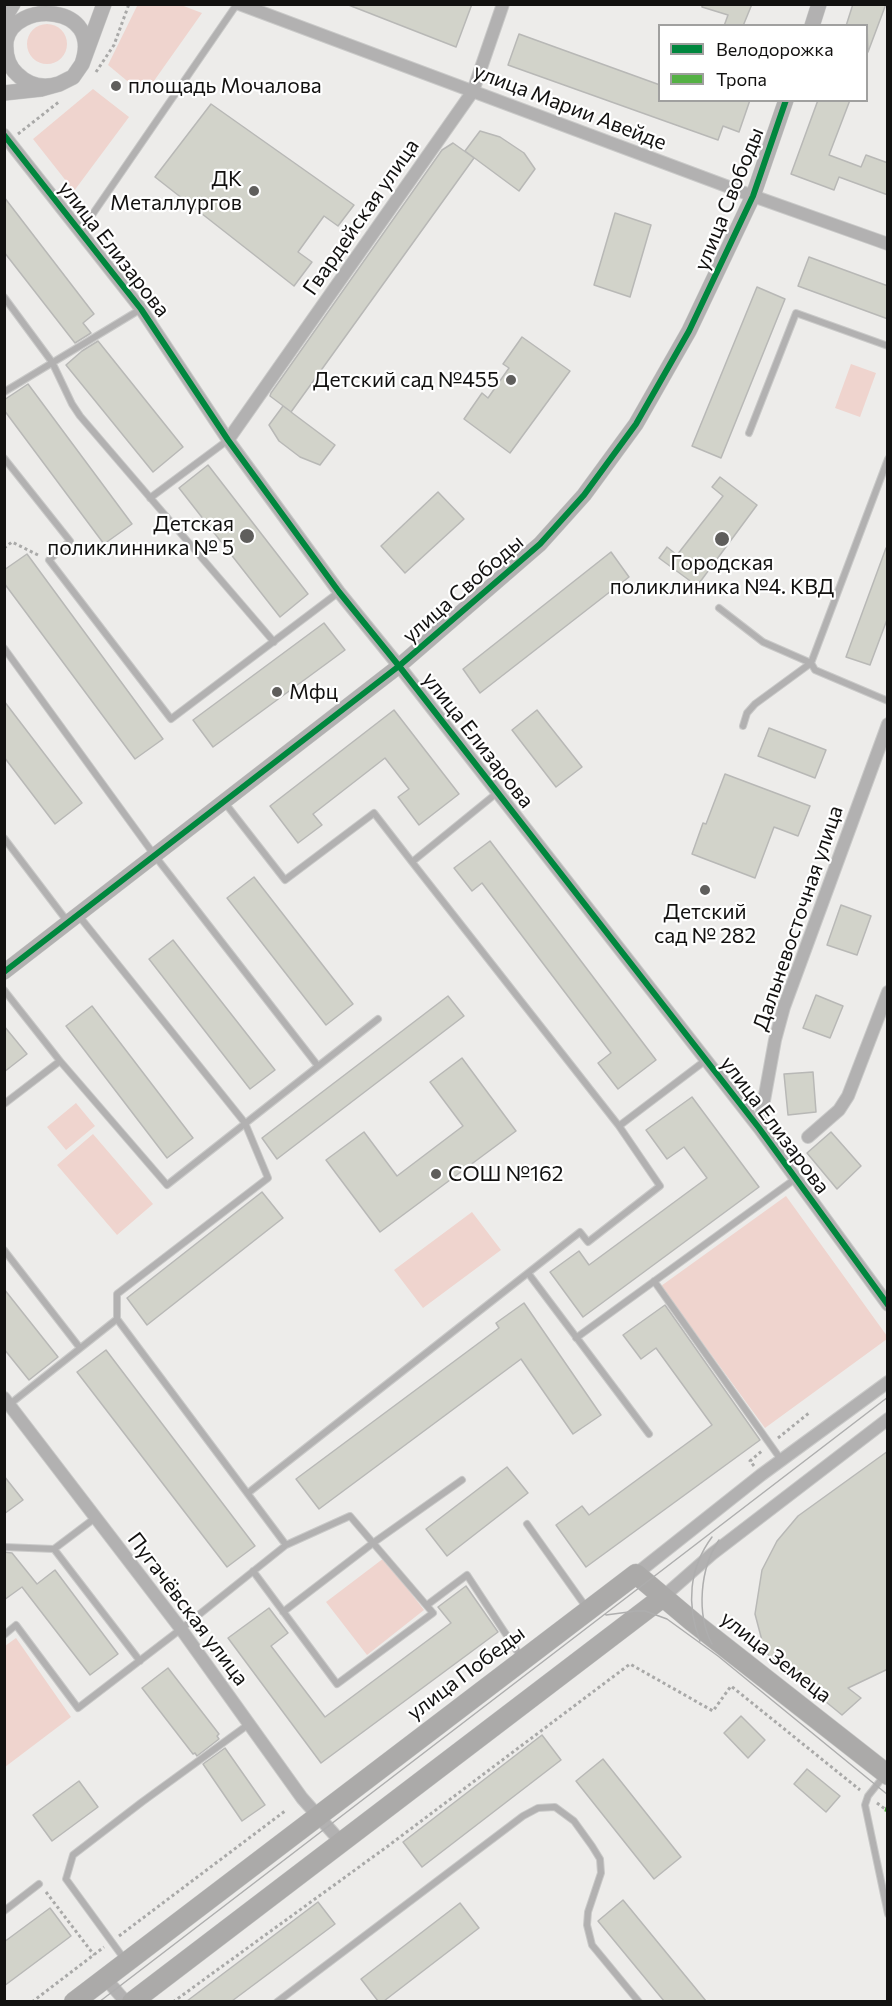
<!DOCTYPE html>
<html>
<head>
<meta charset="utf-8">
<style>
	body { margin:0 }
	#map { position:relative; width:892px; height:2006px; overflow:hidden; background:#edecea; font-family:Commissioner,sans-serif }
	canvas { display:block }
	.frame { position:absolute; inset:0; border:6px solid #121110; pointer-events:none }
	.legend { position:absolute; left:658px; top:24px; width:210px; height:78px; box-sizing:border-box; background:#fff; border:2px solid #a0a09f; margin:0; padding:8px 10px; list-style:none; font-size:18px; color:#121110 }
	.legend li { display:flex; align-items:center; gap:12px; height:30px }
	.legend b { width:30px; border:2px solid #a0a09f }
</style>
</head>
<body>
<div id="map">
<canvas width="892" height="2006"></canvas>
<div class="frame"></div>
<ul class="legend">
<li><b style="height:8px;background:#00873e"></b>Велодорожка</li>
<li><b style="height:8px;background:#54b144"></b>Тропа</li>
</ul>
</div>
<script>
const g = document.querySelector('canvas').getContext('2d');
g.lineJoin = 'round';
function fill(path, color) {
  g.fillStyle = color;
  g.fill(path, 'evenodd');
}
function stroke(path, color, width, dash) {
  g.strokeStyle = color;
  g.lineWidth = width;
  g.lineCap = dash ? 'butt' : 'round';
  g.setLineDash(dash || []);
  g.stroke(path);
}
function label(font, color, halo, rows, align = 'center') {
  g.font = font + ' Commissioner,sans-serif';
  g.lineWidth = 4.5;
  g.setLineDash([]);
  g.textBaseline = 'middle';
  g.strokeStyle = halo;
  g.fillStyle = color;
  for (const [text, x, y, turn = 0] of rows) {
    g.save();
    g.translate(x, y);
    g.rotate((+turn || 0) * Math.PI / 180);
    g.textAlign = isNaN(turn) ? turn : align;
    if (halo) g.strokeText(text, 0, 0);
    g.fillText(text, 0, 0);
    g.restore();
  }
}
fill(new Path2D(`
	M138,4L181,5L202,13L144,95L108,65Z
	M27 44a20 20 0 1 1 40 0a20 20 0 1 1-40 0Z
	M93,89L129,117L74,191L33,139Z
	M851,364L876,373L860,417L835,408Z
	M76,1103L95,1126L66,1150L47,1127Z
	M93,1134L153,1204L117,1235L57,1165Z
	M786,1196L887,1336V1339L765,1428L661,1286Z
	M472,1212L501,1250L423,1308L394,1270Z
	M384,1558L424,1610L367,1655L326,1602Z
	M16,1638L71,1717L5,1767V1646Z`), '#efd4ce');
const building = new Path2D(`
	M346,4H472L456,47Z
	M702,4H752L743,26H724L728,15L702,7Z
	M853,4H886L868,52L867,26H846Z
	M519,34L660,85V100H750L739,132L723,126L718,140L508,65Z
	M818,100H850L829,155L861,167L866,155L888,163V195L839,177L834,190L791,174Z
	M211,104L354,205L338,226L324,216L298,252L312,262L294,286L155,177Z
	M480,131L500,137L524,153L535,169L519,191L465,151Z
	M453,143L474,158L291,412L335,445L320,465L300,457L279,441L269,425L283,406L290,411L270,396L271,393L442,150Z
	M4,197L94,314L83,323L91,333L75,343L4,252Z
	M615,213L651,225L630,297L594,285Z
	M809,257L888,286V319L798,286Z
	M757,287L785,299L721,458L692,446Z
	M522,337L570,371L510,453L464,419L482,393L488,398L509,368L503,364Z
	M98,341L183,447L153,472L66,365L82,351Z
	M28,384L132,524L104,544L4,410V400Z
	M208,465L308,594L280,617L179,488Z
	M720,477L757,505L697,586L659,558L667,547L677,555L723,496L712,487Z
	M438,492L464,519L405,573L381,546Z
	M886,548L888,549V617L870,665L846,657Z
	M611,552L629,577L480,693L463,669Z
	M27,554L163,739L135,759L4,583V570Z
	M324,623L345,650L213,747L193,720Z
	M4,701L82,803L55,824L4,757Z
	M394,710L459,794L419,825L398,797L409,789L385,758L313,814L322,825L298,843L270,806Z
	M537,710L582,767L556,787L512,730Z
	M769,728L826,750L815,778L758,756Z
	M725,774L810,806L798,836L774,827L755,878L692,854L703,823L706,824Z
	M490,841L656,1060L618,1089L598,1063L611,1053L482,883L472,891L454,868Z
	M254,877L353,1004L326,1025L227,898Z
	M841,905L871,916L857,955L827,945Z
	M173,940L275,1070L250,1089L149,959Z
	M816,995L843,1006L830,1038L803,1028Z
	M448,996L464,1016L277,1159L262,1138Z
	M92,1006L193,1138L167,1158L66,1026Z
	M4,1026L27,1054L4,1072Z
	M462,1058L516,1131L380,1232L326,1160L364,1132L397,1176L463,1126L430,1082Z
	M813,1072L816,1112L788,1115L784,1074Z
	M692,1097L759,1187L583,1317L550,1272L579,1251L589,1265L707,1178L684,1147L667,1159L646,1130Z
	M831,1132L861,1166L837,1189L807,1153Z
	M262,1192L283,1218L147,1325L127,1298Z
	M4,1289L58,1357L29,1380L4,1349Z
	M524,1303L601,1415L573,1434L521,1359L319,1509L296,1479L499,1328L496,1323Z
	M665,1305L760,1440L586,1567L556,1525L582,1506L589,1515L712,1425L656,1348L641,1359L623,1335Z
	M106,1350L255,1546L227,1567L77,1372Z
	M888,1451V1669L848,1688L861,1698L842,1715L765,1652L755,1614L762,1570L777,1541L798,1516Z
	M507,1467L528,1493L447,1556L426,1529Z
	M4,1476L23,1500L4,1514Z
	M4,1552L12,1553L37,1584L55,1570L118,1654L90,1675L22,1587L4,1600Z
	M466,1586L498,1632L321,1763L228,1638L269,1608L288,1633L271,1646L325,1717L451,1623L438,1607Z
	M168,1668L219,1734L217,1736L219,1739L197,1756L195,1753L193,1754L142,1688Z
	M741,1716L765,1740L748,1758L724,1733Z
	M542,1735L561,1760L422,1867L403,1842Z
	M225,1748L265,1805L242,1821L203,1764Z
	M603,1759L681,1857L654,1879L576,1781Z
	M807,1769L840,1796L826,1812L794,1784Z
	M79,1781L98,1807L52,1841L33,1815Z
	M623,1900L706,2001H664L598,1921Z
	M318,1902L335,1924L232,2001H187Z
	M460,1903L479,1928L384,2001H378L361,1979Z
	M50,1908L71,1936L4,1986V1942Z`);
fill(building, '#d2d3ca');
stroke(building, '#b8b8b6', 1.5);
const service = new Path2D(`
	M81,231L237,4
	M4,297L52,362L72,404L80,416L274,642
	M4,392L141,309
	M749,433L796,313L888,346
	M4,458L70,541L49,560L171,719L339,592
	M888,459L811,663L815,670L888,701
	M150,498L228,440
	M719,608L763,642L811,663
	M4,648L155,856L318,1066
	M743,726L747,713L755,704L811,663
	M225,803L285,880L374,813L412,862L498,792
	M4,838L67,921
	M412,862L619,1126
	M79,916L245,1123L268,1178L117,1294V1319
	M4,990L60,1061L4,1104
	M60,1061L167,1185L378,1019
	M4,1250L80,1348
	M528,1273L649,1434
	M654,1281L782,1461
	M576,1338L795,1179
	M248,1493L580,1232L588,1242L660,1186L619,1126L706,1060
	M95,1518L54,1549L140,1661
	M527,1524L586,1607
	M4,1547L54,1549
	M253,1571L337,1684L433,1613L350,1516L286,1545
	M427,1605L467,1575L521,1657
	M283,1612L373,1543L462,1480
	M4,1635L16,1625L78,1708L181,1629L286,1545L117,1319L10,1404
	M884,1776L868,1796L865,1805L888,1914
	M4,1911L39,1884
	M125,1960L66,1879L73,1855L142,1802L249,1724
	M277,2002L523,1816L538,1808L555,1807L574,1821L592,1846L600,1859L601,1873L588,1912L587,1925L592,1945L639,2002`);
const minor = new Path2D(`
	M239,4L753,196L888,244
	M4,135L141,309L228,440L339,592L399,666L759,1128L888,1305
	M228,440L473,91L503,4
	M759,1128L775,1040L784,1007L888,724
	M808,1137L839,1110L848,1096L888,992
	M4,1398L181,1629L302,1798L341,1842
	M636,1574L761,1475L888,1382
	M663,1597L712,1554L888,1419
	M105,1978L126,2002`);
const tertiary = new Path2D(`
	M4,19L13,4
	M812,26L819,4
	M59,84C43,89 29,86 17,74C8,66 5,53 6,41C13,0 104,3 82,64
	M4,93L41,89L59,84L73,77L82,64L104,4
	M4,972L399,666L540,544L584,495L636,424L689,331L753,196L786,100`);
const primary = new Path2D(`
	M74,2002L636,1574L693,1622L888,1775
	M132,2002L663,1597`);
stroke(service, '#c9c9c8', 8);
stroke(minor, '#c9c9c8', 14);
stroke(tertiary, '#c9c9c8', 16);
stroke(primary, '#c9c9c8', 21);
stroke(new Path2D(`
	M96,72L114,45L129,4
	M18,134L60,101
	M4,548L12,542L40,556
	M778,1438L809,1413
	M754,1466L750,1461L763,1450
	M877,1803L885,1809
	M46,1892L94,1955
	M119,1936L285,1811
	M32,2002L104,1947
	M173,2002L388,1846L630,1664L713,1711L731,1686L860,1790`), '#a9a9a8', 3, [3, 3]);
stroke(service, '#b2b1b1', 6);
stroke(minor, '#b2b1b1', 12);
stroke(tertiary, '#b2b1b1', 15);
stroke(primary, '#abaaa9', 20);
stroke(new Path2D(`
	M606,1615L636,1611H645L667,1619L718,1656L888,1795
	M700,1641C686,1605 689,1568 712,1537
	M712,1644C696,1614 700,1568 719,1540
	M99,2002L888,1397`), '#aeaeae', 1.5);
stroke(new Path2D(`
	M885,1809L888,1810`), '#54b144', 4.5, [9, 4.5]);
stroke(new Path2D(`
	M4,135L141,309L228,440L339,592L399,666L759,1128L888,1305
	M4,972L399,666L540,544L584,495L636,424L689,331L753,196L786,100`), '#00873e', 6);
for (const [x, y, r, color] of [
	[116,86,6,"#5f5e5c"],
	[254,191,6,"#5f5e5c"],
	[511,380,6,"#5f5e5c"],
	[247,536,8,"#5f5e5c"],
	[722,539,8,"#5f5e5c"],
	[277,692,6,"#5f5e5c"],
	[705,890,6,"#5f5e5c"],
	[436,1174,6,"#5f5e5c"]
]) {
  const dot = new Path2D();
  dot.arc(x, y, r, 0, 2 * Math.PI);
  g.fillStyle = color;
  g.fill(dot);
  stroke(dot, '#fff', 2);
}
label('21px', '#121110', '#fff', [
	["площадь Мочалова",128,86],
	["ДК",242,179,"right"],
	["Металлургов",242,203,"right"],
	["Детский сад №455",499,380,"right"],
	["Детская",234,524,"right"],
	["поликлинника № 5",234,548,"right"],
	["Городская",722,563,"center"],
	["поликлиника №4. КВД",722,587,"center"],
	["Мфц",289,692],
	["Детский",705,912,"center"],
	["сад № 282",705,936,"center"],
	["СОШ №162",448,1174]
], 'left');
label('21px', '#121110', '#fff', [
	["улица Марии Авейде",570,107,21],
	["улица Свободы",729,199,-68],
	["Гвардейская улица",361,217,-55],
	["улица Елизарова",114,249,52],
	["улица Свободы",463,589,-41],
	["улица Елизарова",478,740,52],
	["Дальневосточная улица",798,918,-71],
	["улица Елизарова",775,1125,53],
	["Пугачёвская улица",188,1609,53],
	["улица Земеца",776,1657,38],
	["улица Победы",466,1673,-37]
]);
</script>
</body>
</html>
